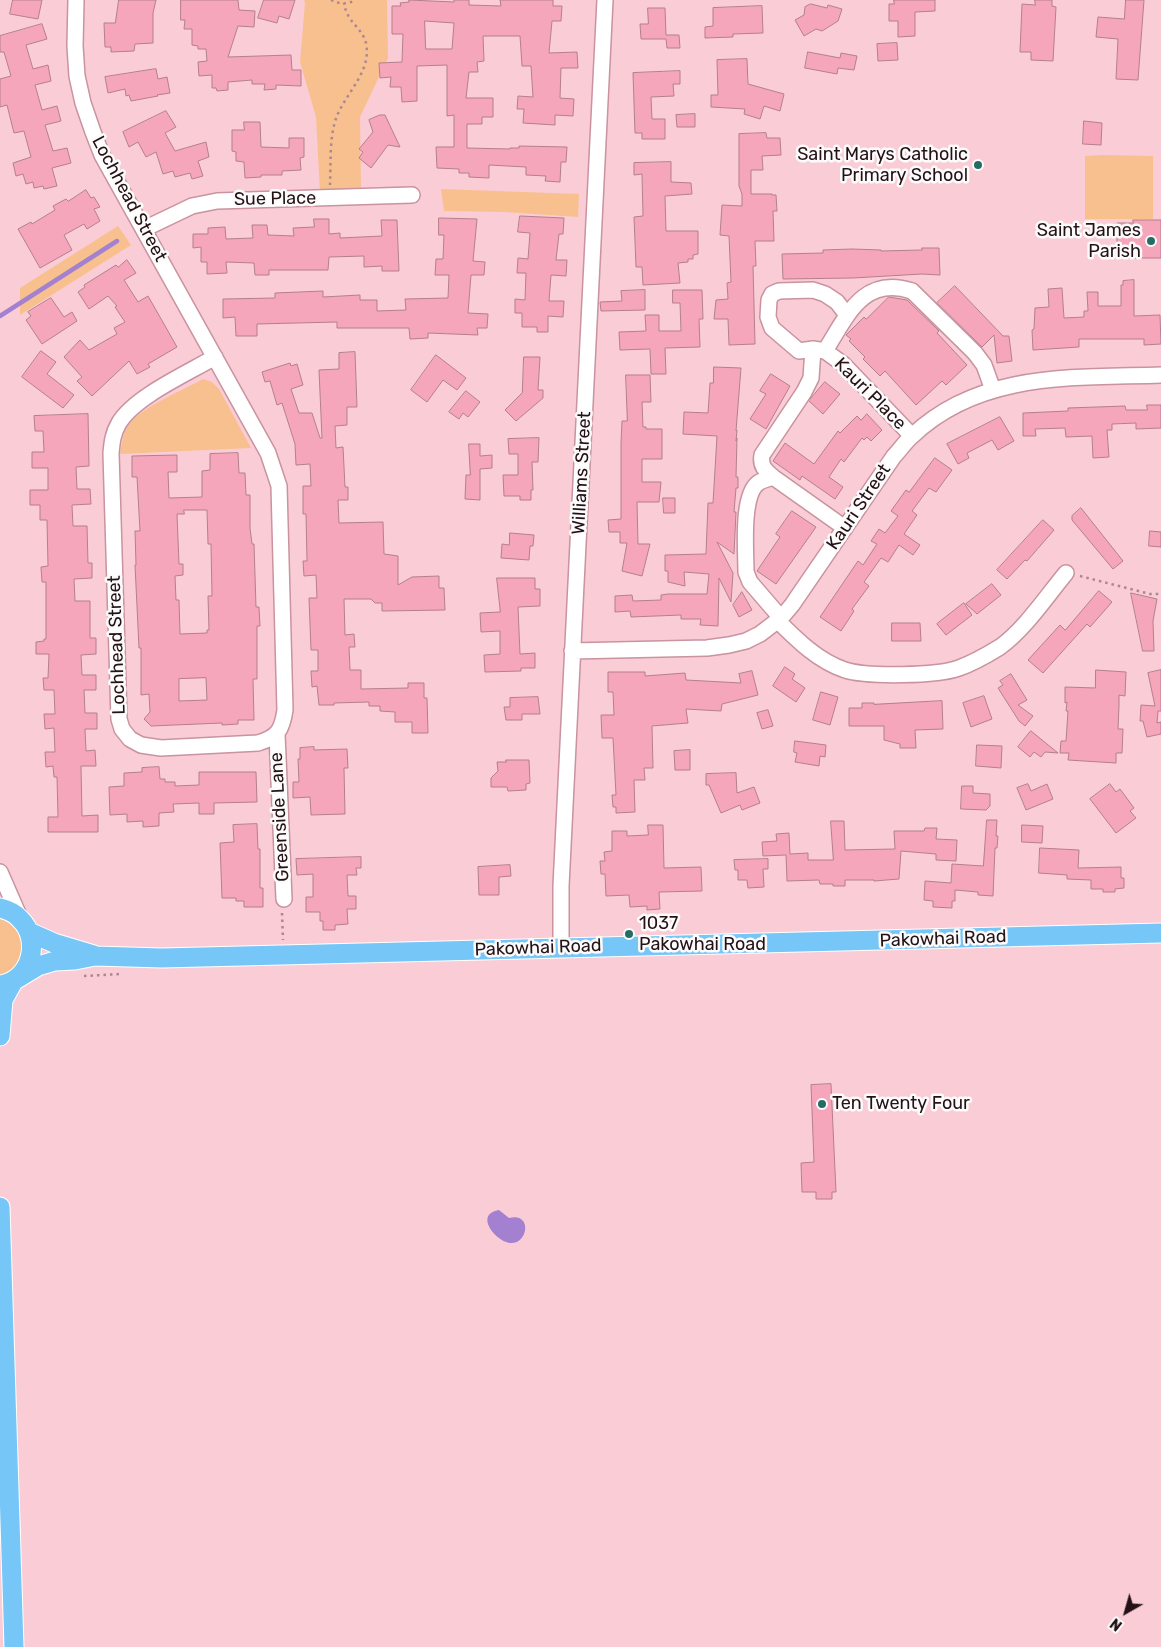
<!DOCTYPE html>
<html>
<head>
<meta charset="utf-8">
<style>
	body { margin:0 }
	#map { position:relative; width:1161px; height:1647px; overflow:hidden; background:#faccd6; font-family:Rubik,sans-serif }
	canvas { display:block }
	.north { position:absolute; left:1101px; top:1587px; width:50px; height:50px; -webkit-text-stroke:4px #fbfbfb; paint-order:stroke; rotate:218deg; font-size:14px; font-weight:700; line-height:20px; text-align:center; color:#241116 }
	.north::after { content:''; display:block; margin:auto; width:18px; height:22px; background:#241116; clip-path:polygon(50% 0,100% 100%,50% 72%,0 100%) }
</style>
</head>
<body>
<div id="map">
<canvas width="1161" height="1647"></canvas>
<div class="north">N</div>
</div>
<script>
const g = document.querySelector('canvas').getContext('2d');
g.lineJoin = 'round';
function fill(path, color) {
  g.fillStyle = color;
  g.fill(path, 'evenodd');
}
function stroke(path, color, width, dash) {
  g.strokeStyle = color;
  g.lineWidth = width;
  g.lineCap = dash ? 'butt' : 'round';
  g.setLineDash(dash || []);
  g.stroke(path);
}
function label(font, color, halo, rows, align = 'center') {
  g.font = font + ' Rubik,sans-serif';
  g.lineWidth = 5;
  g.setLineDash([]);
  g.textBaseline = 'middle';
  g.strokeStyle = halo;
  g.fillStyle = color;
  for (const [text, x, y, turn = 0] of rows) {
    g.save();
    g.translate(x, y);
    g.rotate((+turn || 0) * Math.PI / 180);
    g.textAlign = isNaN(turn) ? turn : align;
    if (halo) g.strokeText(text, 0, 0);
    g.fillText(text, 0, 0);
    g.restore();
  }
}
fill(new Path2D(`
	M304,0H387L388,58L360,117L361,190L320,192L316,117L300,62L305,3Z
	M1103,155L1153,156V219H1085V156Z
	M441,189L579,194L578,217L505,212L444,211Z
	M118,226L131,245L20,315V288Z
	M203,379L212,382L219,389L251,448L120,454C122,444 123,432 129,424C142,407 183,390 203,379Z
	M0,917L10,922L22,937V956L15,969L0,977Z`), '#f8c08e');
fill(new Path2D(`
	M499,1210L509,1218C533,1212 528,1245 510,1243C495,1241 474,1214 499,1210Z`), '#a380d0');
stroke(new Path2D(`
	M0,316L117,241`), '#a380d0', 4.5);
const building = new Path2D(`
	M13,0H42L38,19L10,14Z
	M119,0H156L153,13V43L135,44L134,51L111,52V47H105L104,23H115Z
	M181,0H238L239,10L255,11L254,27L238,26L228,57L291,55L292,70H301V86L276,85V89L264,90L265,84H252V80L228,82V90L217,91L216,88H212V75L199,76L198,62L207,61L206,49H198V46L192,45V29H184L185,20H181Z
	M264,0H295L289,19L279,16L277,23L258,18Z
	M409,0L454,2V0H469V5L501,6L500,0H553V6H562L561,21H552L549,53L577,52L578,68H561L560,98L574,99L573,116L555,115V125L523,123L524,109H517L518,96L533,97L531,66H522L520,36H483L484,61L477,62L478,72H469L466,98H493V117H482V124H467V148L510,149V148H519V146L567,147L566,162H561L560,182L545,181L546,176L526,175V167L489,165V178L469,177V173H459V169L437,168L436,147H454V115L447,116V65L417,66V101L402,102L401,87H390L391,77L380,78L379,63L402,62L403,34H392V6H401L400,3L409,2ZM425,21L454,23L452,49H426Z
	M894,0H935V11L915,12V36L898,37V21H889V4H894Z
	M1035,0H1052V6L1056,7L1053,61L1031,60V52H1020L1022,4L1035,5Z
	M1126,0H1144L1138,80L1116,79L1118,39L1096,37L1098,17L1124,19Z
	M811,4L827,8L828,5L842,9L838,21L822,31L816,29L804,36L795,20L804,15L805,7Z
	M762,6L763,33L733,34V37L705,38V27L713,26V8Z
	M648,8H665L666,35H679L680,48H667L666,39H641L640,24H648Z
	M42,24L47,39L26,45L33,69L48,65L51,81L35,85L42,110L57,106L61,121L45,125L53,151L67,148L71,163L52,168L57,186L44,189L43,186L34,188L33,182L26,184L23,174L16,176L13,163L31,157L24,131L14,133L7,105L0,107V79L11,76L4,52H0V36Z
	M897,43L898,60L878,61L877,44Z
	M808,52L840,58L841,53L857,56L854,70L838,68L837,74L805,68Z
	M747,59L748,84L784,94L780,111L764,106L760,119L744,114L745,109L711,107V95H718L717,60Z
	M156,69L158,79L167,77L170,93L157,95L158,96L131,101L129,95L126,96L125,89L108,93L105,77Z
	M680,71V84H673L674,96L651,97L652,119H665V139H642V133H635L633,73Z
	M166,111L176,127L165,133L175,151L206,142L209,157L198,161L203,176L192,179L190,173L175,177L173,171L163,174L156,152L146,157L138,142L129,147L123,132Z
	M695,114V127H677L676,115Z
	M380,115H385L400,147L388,145L371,168L359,158L363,152L359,149L373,132L369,120Z
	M1084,121L1102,123L1101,145L1083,144Z
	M244,122H260L261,147L289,148V138H304V157L300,158L301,170L282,171V175H261V177L245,178L244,162L236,161V152L232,151V130H244Z
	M766,133L767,138H780L781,155L762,156L763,170H751V194H772V195H776L777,211H773L774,241H755L756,266H753L755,344L729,345L728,319H714L716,300L728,299L727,283L731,282L729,236L720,235L722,205L742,206V194L739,186V134Z
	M671,162V182L691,183L692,194L665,196L666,231H698V254L693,255V259H688V262L678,263L680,283L643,285L642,267H636L634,217L643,216L642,174L634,175V163Z
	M86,190L91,198L94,197L100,207L94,209L100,221L87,229L84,224L64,235L72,250L40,268L18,229L31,222L32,224L55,210L53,206L66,199L68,201Z
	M520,216L564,218L563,234H559L556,260H567L566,276L551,275L549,301H564L563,317L548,316V332H537V327H522V313H515V299L525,300L526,273H517L518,258L528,259L530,233L518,232Z
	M439,218L477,219L473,261L485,262L484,275H471L468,313L488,314L487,328H477L478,335L428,333V338L410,339L409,328H337V322L257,324V336H236L235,317L223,318V299L275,298V293L323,291V297L360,295V300H377V311L406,310L405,299L448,298L449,275H435L436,259H443L444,235H439Z
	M314,219H329V234L340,233V238L382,236L381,220H397L399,271H382V266L364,267V256L329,257L328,270H269V275H255L254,263L226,262L227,273L207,274V262H201V247L193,248V234H208V228L225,227L226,239L253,238L252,225H267L268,235L294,236L293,228L314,227Z
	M1133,220H1161V258H1122L1117,250V223H1133Z
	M922,248H939L940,275L922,274L853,278L783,279L782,254L823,253V250L852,249L881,250V251L922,250Z
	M127,260L136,273L124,280L138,302L148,296L177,347L148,364L150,367L137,374L129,361L92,396L77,381L82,377L64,357L80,340L89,350L117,334L114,328L125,322L115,307L117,306L108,296L89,309L78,292L85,287L84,285L116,265L118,267Z
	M1134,280V316L1160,315L1161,344L1144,345V339H1079V347L1033,350L1032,330L1034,329L1035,308L1049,307L1048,289L1062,288L1064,318L1084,317V311H1088L1087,292H1098V306H1121V285H1123V281Z
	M955,286L1003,336H1009L1012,361L997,363L994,335L982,347L937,303Z
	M645,290V310L601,311L600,302L622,301L621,291Z
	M673,290H702L703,319H699L700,347L665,348L666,374H651L650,349L620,350L619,332L646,331L645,315H659V331H681L680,303H673Z
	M889,297L907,300L939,331L937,333L967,365L946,385L942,381L916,405L885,371L880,376L863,359L865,357L849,341L851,339L846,335L864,317L866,319Z
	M51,298L64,317L72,312L77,321L42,344L26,320L31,316L28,312Z
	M41,351L56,362L47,374L74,395L63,408L22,377Z
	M355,352L357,407H347V425L335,426L336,448L343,447L345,487H348V500H338L339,523L383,522L384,554L398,556V585L412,577L439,576V588H444L445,610L382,611V603H375L371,599H344L345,635L354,634L355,647H349L350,670H361V689L408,688V683H424V698H427L428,733H412V722H395V712L380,711V706H369V702L334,703V705H319L317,686L312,687L311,671H318V650H311L309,598H317L316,575L304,576L303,561H307L306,514H303V486H311L310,464L296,465L295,444L282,403L277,405L270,381L265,382L262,372L290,363L291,366L297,364L303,385L291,389L299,413H312L320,438H322L319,370L339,369V353Z
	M436,355L466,378L457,390L443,380L427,402L411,390Z
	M524,357H540L538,390H543V398L516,421L505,410L522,393Z
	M714,367L741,368L736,431L737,430L736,441L737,438L736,477H738V488H736L734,512H736L734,554L717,542L733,573L731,602L719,578L718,626L700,625L701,619H681V615L631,617L630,611L615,612V596L632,595L633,601L661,600V595L668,594H707L709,574L684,572L685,586L668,582V571H665V555L706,554L708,503H713L717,436L683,434L684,412L708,413L710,383H713Z
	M771,374L790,386L766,429L750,419L766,394L760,391Z
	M626,375H650L651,402H642L643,427H646V429H662V459H642V482H661L659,502H637L638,544H650L642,576L622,571L627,543H620V532H609L608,520L621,519V443L622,421H627Z
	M825,382L840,394L823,414L809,401Z
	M466,391L480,402L468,417L463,413L459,419L449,412Z
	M1147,405H1161V428L1136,429V423L1112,424V430H1107L1109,457L1093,458L1092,436L1066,437L1065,428L1035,429L1036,436H1023V413L1068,411V408L1125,406L1126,410H1147Z
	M88,414L89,466L76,467L77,489H90L91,504L72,505L73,526H87L88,563H92V578L74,579L75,601H90V638H96V654L81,655L82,675H96V690H84L85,713H97V729H85L86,751L95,750L96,766H81L82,816L98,815V832H48V817H58L57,777H54L53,766L46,767L45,752H55L54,728L45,729L44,714H55L54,690H44L43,678H48L49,654H36V642L44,641V639H46V582H42L41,567L48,566L47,520H40V505H30V490H48V468H32V452H44L43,431H35L34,416Z
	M867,414L882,430L871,441L867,437L864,440L862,438L844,462L841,459L829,477L843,487L835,499L802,476L800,480L773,461L785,443L814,464L838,431L840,433L857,416L861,420Z
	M1000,417L1014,441L998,450L992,440L967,453L969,458L958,464L947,444Z
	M539,438L538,462H532L533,490H531V500H520V496H504L503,475H518V454H509L508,439Z
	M469,444H480V456L492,455V468L480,469V500L465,499L466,475H470Z
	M238,453L239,473H245L246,495H250V528L252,544H254L256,607H259L260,626H257V679H253L254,720H238V724L222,725V723L151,726L144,719L150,712L149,694L141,695V648H139L135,565H136L135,531H140L137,477H132V456L177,455V472H168L169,498L202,497V471L210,470V454ZM184,510H207L208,544H211L212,596H208L209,630H207V633L180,634L179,600H176L175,576L183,575V564H179L177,514H184ZM206,678L207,700L179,701V679Z
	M935,458L952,470L936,492L929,488L912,511L917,515L904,534L920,545L913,555L899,545L888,562L881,558L864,582L869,586L852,609L854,611L841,631L820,617L858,561L863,565L877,544L871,541L879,529L885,533L898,516L891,511L906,490L909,492Z
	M663,498H675V513H664Z
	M1081,508L1123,561L1113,569L1072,520V516Z
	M792,511L816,527L776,584L757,571L780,537L776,534Z
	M1043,520L1054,530L1027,561L1025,560L1007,579L997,570Z
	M1150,531L1161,532V547L1149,546Z
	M510,533L534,535L533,546H530L529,560L501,558L502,544L509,545Z
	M497,578H535V589H540V606L518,607L520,654L535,653V668H521V671L485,672L484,655L500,654V631L481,632L480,613L500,612Z
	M992,584L1001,595L977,614L966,604Z
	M1099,591L1112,602L1090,627L1087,624L1043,673L1028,660L1060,625L1065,630Z
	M742,592L752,610L739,617L733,605Z
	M1131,593L1157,599L1153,621L1154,651H1143Z
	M964,603L972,615L946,635L937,624Z
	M892,623H920L921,641H892Z
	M785,667L795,674L792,679L805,688L796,702L773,686Z
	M1096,670L1126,672L1125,696L1119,695V705L1118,729H1123L1122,753H1116V763L1068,760L1069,753H1060L1061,741H1066L1068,711H1066L1067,702L1065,703V687L1095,688Z
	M1161,670V711H1158L1157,723L1161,722V734L1147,737L1143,721H1140L1141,705L1155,706L1148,673Z
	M752,671L758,695L722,704L721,711L686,709L688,723L652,726L653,768H644L645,780H634L635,812L616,813V807H613L612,795H616L613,738H602L601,715H614L613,692H608V672H645V676L685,673L686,680L741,683L739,674Z
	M1011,674L1027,700L1018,705L1033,716L1025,726L1019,721L998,688L1003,685L1000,681Z
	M821,692L838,697L830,725L813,720Z
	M984,696L992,719L971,727L963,703Z
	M538,697L540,714H522V720H506L504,707H510V698Z
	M942,701L943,729L915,730L916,748H900V744L884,740V726H849V708H862V703H874V704Z
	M768,710L773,726L762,729L757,713Z
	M1031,731L1058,753L1045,752L1041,757L1034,752L1030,757L1018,747Z
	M795,741L826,745L825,757L820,756L819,766L795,762L797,753L794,752Z
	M977,745L1002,746L1001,768L976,766Z
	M314,747V750L347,749L348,768H344L345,814L311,815L310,797L293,798V782H299L298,759H300V748Z
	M690,750V770H675L674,751Z
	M506,760H529L530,783L526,784V790L508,791L507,787H491V778L498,771L497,762H506Z
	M159,767L160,779H165V782H175V786L199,785V772H256L257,802L214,803V814H199V803L173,804L174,812L159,813V826L143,827V821L127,822V814L110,815L109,787L124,786V773L142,772V768Z
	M736,773L737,793L754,787L760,803L742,810L740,805L721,813L709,785H706V774Z
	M1028,784L1031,791L1047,784L1053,799L1026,810L1017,788Z
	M1110,784L1116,792L1120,789L1134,808L1130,811L1136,818L1116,833L1090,799Z
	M962,786H973V793L990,794V806L986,810L961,809Z
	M987,820H997L996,836H998L997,848H995L993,896L978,895V892L955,890V901H952V908L933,907V901L924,900L925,881L951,883L952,864L983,866Z
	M831,821H844L845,850L895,849L894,831H924L925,828H937L936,839L957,840L956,861L936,860V854L901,851L899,879L874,881V880H845V886H833V884H820L819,880L787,881L786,855L763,856L762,842L777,841L776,834L789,833L790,854L808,853V860H833Z
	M257,824L258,849H260V888H263V907H244V901H236V898H222L220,843L234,842L233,825Z
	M648,825H663L664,868L701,867L702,891L659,892L660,909L647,910V906L630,907L629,895L606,896L605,874H601L600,861H605L604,852L612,851V831H627V836L648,835Z
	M1022,825L1043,826L1042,843L1022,842Z
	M1040,848L1079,850L1078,868L1121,867V878H1124V888L1115,889V892H1103V889H1091V880L1067,879V875L1039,873Z
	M361,857V868H356L357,875H347L348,896H356V909H347L348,924L335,925V930H323V921H320V912H306V897H313V874L297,875L296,859Z
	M768,859V869H763L764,887L748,888L747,880H738V870H735L734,860Z
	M510,865L511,876L499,877V895H479L478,867Z
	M831,1084L836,1192H832V1199H816V1192H802L801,1163L814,1162L811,1085Z`);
fill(building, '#f6a6ba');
stroke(building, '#b47f8c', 1);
const minor = new Path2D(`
	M76,0L75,46L77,76L83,103L93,132L102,155L268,453L279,486L285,710C282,730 278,737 258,743L161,748L141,745L130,739L122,729L119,719L111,453C112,442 113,433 119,423C134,397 188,373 215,357
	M144,229L192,206L217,201L412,195
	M847,315L837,302L825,294L813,290L779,291L772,294L769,300L768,317L772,328L799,351L813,349L825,351L843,364L912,436
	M813,349L811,378L804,392L762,455C760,466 765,470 773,477L845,528
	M825,351C847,316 863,275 912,291L975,353L984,365L993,390
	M773,477C768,479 762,480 758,483C741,496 746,551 746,572L750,582L781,618
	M778,621C797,640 818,661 845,670C867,677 937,676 959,668C973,663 987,655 1000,647C1025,629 1046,597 1066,573
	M572,651L707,648L729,645L746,641L760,634L781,618L792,605L894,456C900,450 905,442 912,436C980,371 1074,378 1161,375
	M277,734L284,899
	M0,872L20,918
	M561,947V886L605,0`);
const major = new Path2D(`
	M0,908C8,910 15,913 20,919C42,940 31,981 0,985
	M29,932L54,943L94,955
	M15,980L38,966L55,961L75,960L95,956L162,958L1161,933
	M0,1036L3,1000L14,980
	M0,1207L14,1647`);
stroke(minor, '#c993a0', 18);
stroke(major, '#fff', 21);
stroke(new Path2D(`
	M331,0C339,4 347,5 355,0
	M330,185C331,164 329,135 337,116C346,93 372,71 366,43C362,27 347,23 344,3
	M1080,576L1150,594H1161
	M282,913L283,940
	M84,976L121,974`), '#ab878f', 2.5, [2.5, 4]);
stroke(minor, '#fff', 15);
stroke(major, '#76c7f8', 19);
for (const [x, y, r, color] of [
	[978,165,5,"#256d64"],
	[1151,241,5,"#256d64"],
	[629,934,5,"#256d64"],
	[822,1104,5,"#256d64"]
]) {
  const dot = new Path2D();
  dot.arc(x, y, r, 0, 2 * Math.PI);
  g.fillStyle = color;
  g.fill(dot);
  stroke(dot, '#fbfbfb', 2);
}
label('18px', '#241116', '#fbfbfb', [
	["Saint Marys Catholic",968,155],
	["Primary School",968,176],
	["Saint James",1141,231],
	["Parish",1141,252],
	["1037",639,924,"left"],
	["Pakowhai Road",639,945,"left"],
	["Ten Twenty Four",832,1104,"left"]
], 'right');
label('18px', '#241116', '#fbfbfb', [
	["Lochhead Street",129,199,62],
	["Sue Place",275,199,-1],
	["Kauri Place",870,394,45],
	["Williams Street",582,473,-87],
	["Kauri Street",859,507,-56],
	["Lochhead Street",117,645,-92],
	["Greenside Lane",280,817,-93],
	["Pakowhai Road",943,939,-2],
	["Pakowhai Road",538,948,-2]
]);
</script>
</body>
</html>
